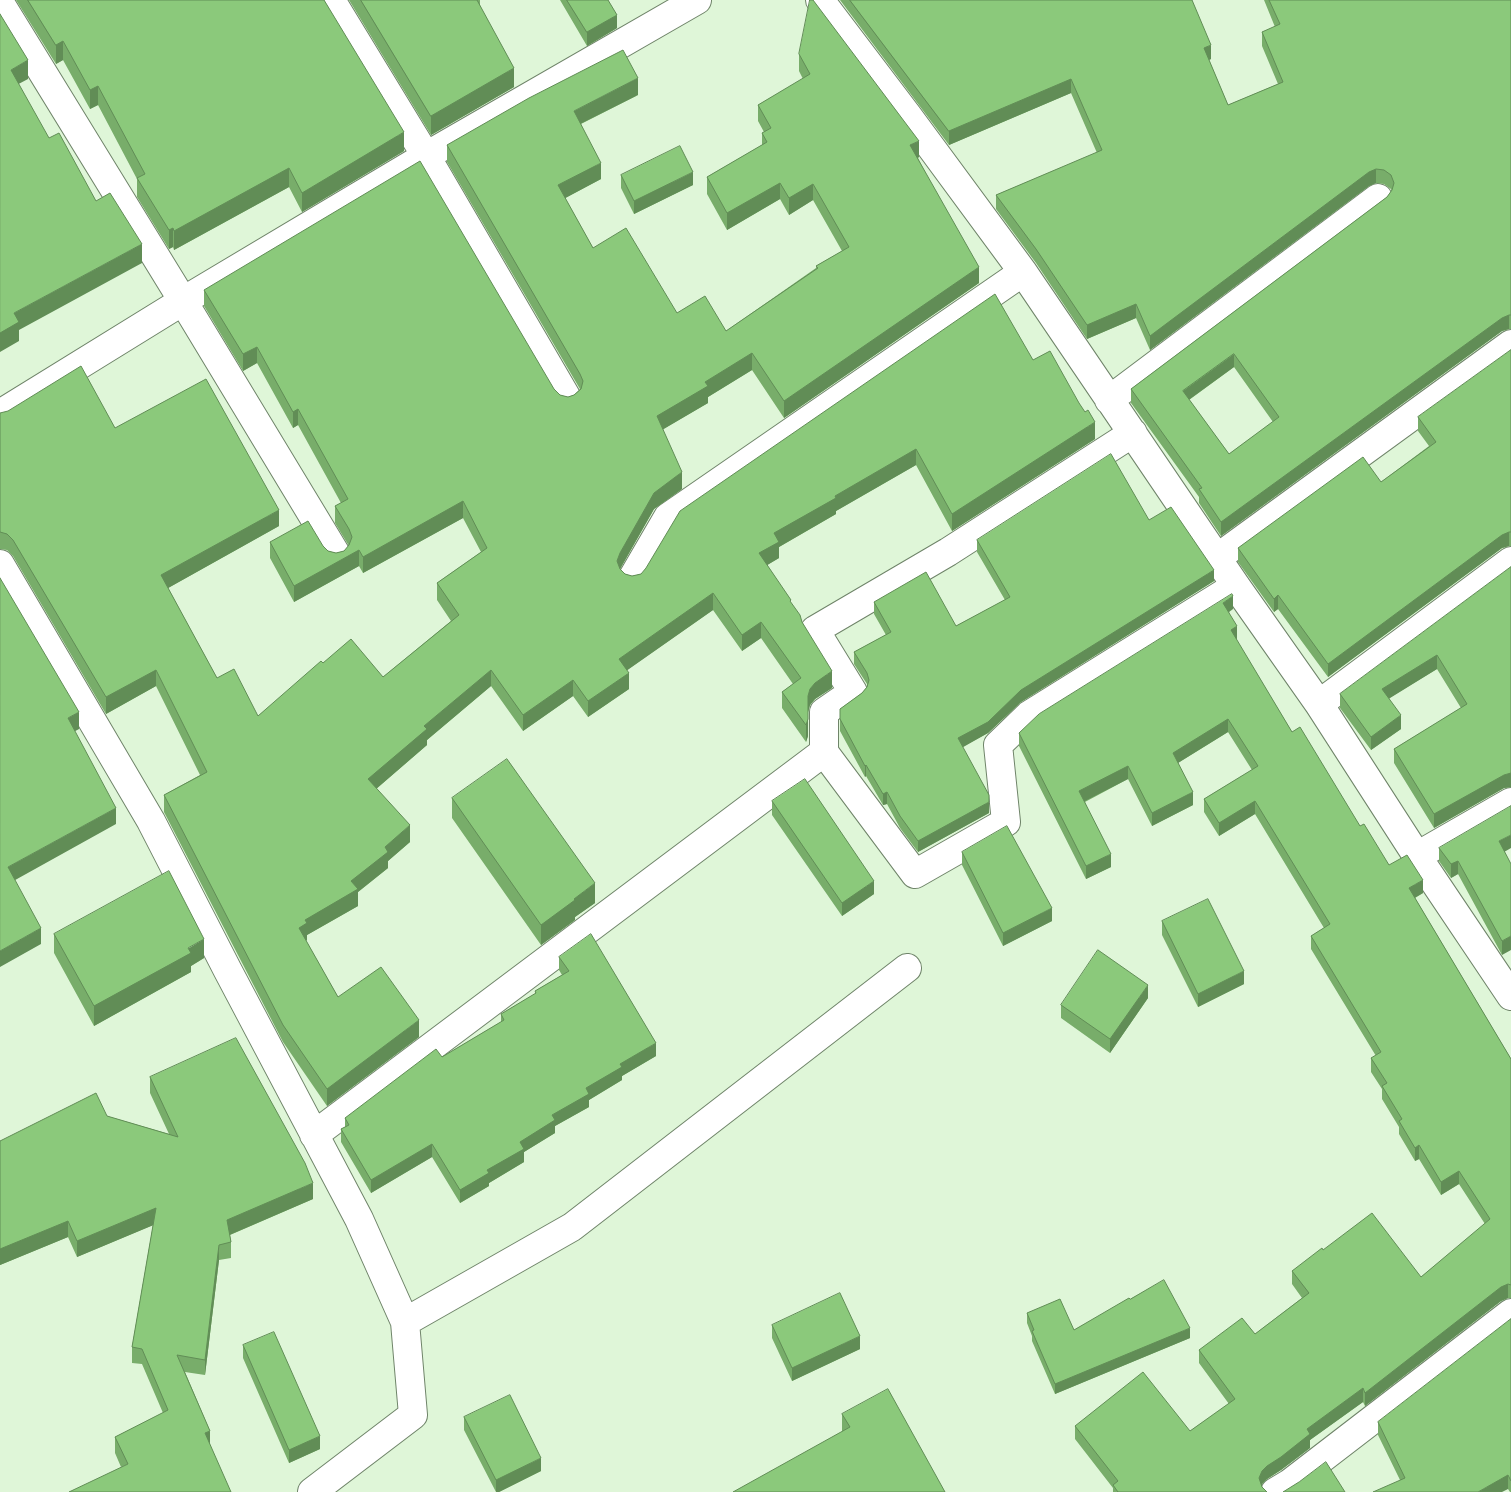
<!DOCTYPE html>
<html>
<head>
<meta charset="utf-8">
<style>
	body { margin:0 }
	canvas { display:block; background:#dff6d8 }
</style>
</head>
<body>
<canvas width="1511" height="1492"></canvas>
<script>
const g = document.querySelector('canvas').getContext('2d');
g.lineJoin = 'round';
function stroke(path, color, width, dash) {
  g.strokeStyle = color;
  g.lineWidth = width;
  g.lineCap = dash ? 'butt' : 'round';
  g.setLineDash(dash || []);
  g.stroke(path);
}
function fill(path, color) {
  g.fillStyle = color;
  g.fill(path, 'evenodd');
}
const street = new Path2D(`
	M331,0L426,156L567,398
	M820,0L908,116L1023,272L1236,586L1319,704L1417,856L1511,996
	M0,3L183,301L336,554
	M1109,400L1378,198
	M0,414L183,301L426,156L697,0
	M1217,558L1511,344
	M0,564L151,821L227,969L359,1219L405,1322L413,1415L312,1492
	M633,577L668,517L1023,272
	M1319,704L1511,561
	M824,752V712L853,692L815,630L948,552L1133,433
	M1417,856L1511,802
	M314,1135L824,752L915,874L1006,822L998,745L1029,715L1236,586
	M405,1322L572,1227L907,968
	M1275,1492L1290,1483L1511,1313`);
stroke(street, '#6f8469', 30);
stroke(street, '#fff', 28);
fill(new Path2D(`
	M16,0H324L404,151L302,212L289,187L174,250L173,247L169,249L137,197V179L98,105L90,109L63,60L56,64Z
	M349,0H480V6L514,87L431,135Z
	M560,0H608L617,28L587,46Z
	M840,0H1192L1211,59L1209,60L1228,105L1278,84L1262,46V32L1275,27L1264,0H1511V329H1509L1502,331L1221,536L1199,503V497L1131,403V389L1387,197L1392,191L1391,189L1384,184L1376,183L1369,186L1150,350L1136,318L1087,339L1036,263L996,209V195L1097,153L1071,93L949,145ZM1234,367L1273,422L1229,454L1189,400Z
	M799,54L919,157L918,158L979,283L784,418L752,370L708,397V403L663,429L682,489L654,509L620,569L625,574L632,576L641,574L1033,360L1095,439L952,531L916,465L836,511V514L779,547V558L767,565L791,603L802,622L832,688L815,699L810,705L808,712V736L806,742L782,708V692L793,684L761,638L742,651L713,610L627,670L629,689L588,717L573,696L523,731L491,686L427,740V745L376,789L410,842L388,861V868L358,892V906L307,935V940L306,941L338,997L419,1037L327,1106L283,1042L164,812V795L200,775L156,686L106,714L13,556L7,550L0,549V413L115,428L279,526L168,588L217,678L258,716L323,663L383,677L451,621L437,600V583L481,552L463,518L363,573L359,566L294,602L270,558V542L323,546L328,551L336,553L344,551L349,546L335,523V506L341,503L298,425L293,428L257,363L243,371L204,306V290L554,389L560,395L568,397L574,395L580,389L447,162V145L638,95L581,124L601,179L565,198L593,248L677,313L726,331L816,268V266L842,251L813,200L789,215L780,199L727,230L707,194V177L762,145V133L764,132L758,121V105L803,79L799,71Z
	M621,175L693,185L634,214L621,188Z
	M1511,350V546H1509L1502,548L1328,677L1278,609L1274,612L1238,562V548L1381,482L1429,446L1418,431V417Z
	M1149,520L1214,581L1021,702L988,733L962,747L989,813L918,852L900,828L887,804L883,805L866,776L865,777L840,731V709L862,693L867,687V684L854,664V652L886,635L874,614V602L956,626L1005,600L977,552V540Z
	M1511,567V787L1504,788L1434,828L1394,763V749L1461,708L1437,669L1389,698L1401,729L1371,750L1340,708V694Z
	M1233,609L1229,612L1237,639L1236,640L1292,732L1360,826L1389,865L1423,893L1415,898L1511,1059V1298H1508L1501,1301L1365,1406L1363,1402L1310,1440V1448L1281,1470L1267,1479L1262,1484V1487L1267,1492H1113V1488L1075,1439V1426L1190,1431L1229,1404L1199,1363V1350L1255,1334L1302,1298L1292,1284V1271L1323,1250L1421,1277L1485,1224L1459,1184L1441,1195L1419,1159L1415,1161L1399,1134V1127L1382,1099V1089L1371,1072V1058L1376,1056L1311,949V936L1324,928L1255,814L1219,836L1204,812V799L1252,770L1228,732L1178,763L1193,805L1152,826L1128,779L1085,802L1111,867L1086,879L1019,746V733Z
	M452,798L595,903L575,917V920L541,945L452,818Z
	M772,801L874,894L842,916L772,815Z
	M1439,848L1505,852L1502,955L1458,874L1451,878L1439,861Z
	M962,852L1052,921L1003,946L962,865Z
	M1162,921L1244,984L1198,1007L1162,935Z
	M54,934L204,958L191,966V972L94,1026L54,953Z
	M559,957L656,1056L622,1076V1080L589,1100V1107L555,1126V1133L524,1152V1162L489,1183V1186L460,1203L432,1157L371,1193L341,1142V1129L345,1127V1118L442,1057L501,1022V1014L535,994V991L562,975L559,970Z
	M1148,998L1110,1053L1061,1018V1005Z
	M150,1077L313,1199L230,1235L231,1242V1258L219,1260L205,1375L185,1372L210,1431L121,1467L115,1453V1437L163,1413L142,1364L132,1363V1347L153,1225L77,1257L68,1237L0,1265V1141L107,1116L169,1134L150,1093Z
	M1130,1299L1190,1338L1055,1394L1032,1341V1336L1027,1323V1313L1074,1330Z
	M1511,1319V1492H1510L1508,1489L1400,1480L1378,1435V1422Z
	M772,1325L860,1349L792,1381L772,1338Z
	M243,1345L320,1449L289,1463L243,1358Z
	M842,1414L945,1492L842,1432Z
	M464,1417L541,1471L499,1492H496L464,1430Z`), '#78ad6a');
fill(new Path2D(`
	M617,15V28L587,46V32Z
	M63,41V60L56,64V45Z
	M1211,45V59L1204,62V48Z
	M28,60V79L11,88V70Z
	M514,68V87L431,135V116Z
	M638,78V95L574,127V111Z
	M1071,79V93L949,145V131Z
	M98,86V105L90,109V90Z
	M404,132V151L302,212V193Z
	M919,141V157L910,161V145Z
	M601,163V179L558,202V185Z
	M289,168V187L174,250V231Z
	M1376,169V183L1369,186L1150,350V336L1369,172Z
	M693,172V185L634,214V201Z
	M780,183V199L727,230V213Z
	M813,184V200L789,215V198Z
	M173,228V247L169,249V230Z
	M142,244V263L19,330V341L0,352V333L14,313Z
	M979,267V283L784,418V401Z
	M1136,304V318L1087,339V325Z
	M1509,315V329L1502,331L1221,536V522L1502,318Z
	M257,347V363L243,371V354Z
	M752,353V370L708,397V403L657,433V416L705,382Z
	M1234,354V367L1183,404V391Z
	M298,409V425L293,428V412Z
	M1095,422V439L952,531V514Z
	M916,449V465L836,511V514L779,547V558L759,570V553L774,533L835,496Z
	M682,472V489L654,509L620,569L617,561L620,553L654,493Z
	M463,501V518L363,573V557Z
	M279,510V526L161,592V575Z
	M1509,532V546L1502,548L1328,677V664L1502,535Z
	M359,550V566L294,602V586Z
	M1214,570V581L1021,702L988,733L958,750V738L1021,690Z
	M713,593V610L619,676V659Z
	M1278,595V609L1274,612V599Z
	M1233,596V609L1223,616V603Z
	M761,622V638L742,651V635Z
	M1237,626V639L1231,644V630Z
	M1437,655V669L1382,703V689Z
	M156,670V686L106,714V697Z
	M491,670V686L427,740V745L368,796V779L424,726Z
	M832,671V688L815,699L810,705L808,712V696L810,689L815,683Z
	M629,673V689L588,717V701Z
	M573,680V696L523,731V715Z
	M79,712V729L68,735V718Z
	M1401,715V729L1371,750V737Z
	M808,719V736L806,742V725Z
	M1228,719V732L1173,766V753Z
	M866,765V776L865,777V766Z
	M1128,766V779L1079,804V791Z
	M1511,773V787L1504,788L1434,828V814L1504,775Z
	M887,792V804L883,805V794Z
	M1193,792V805L1152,826V813Z
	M1255,801V814L1219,836V823Z
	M989,802V813L918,852V841Z
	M116,808V824L8,884V867Z
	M410,825V842L388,861V868L358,892V906L307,935V940L299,945V928L305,920L351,881L385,847Z
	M1511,835V848L1499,855V841Z
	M1111,854V867L1086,879V866Z
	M1458,861V874L1451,878V864Z
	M1423,880V893L1409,901V888Z
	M874,881V894L842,916V903Z
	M595,883V903L575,917V920L541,945V925L574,899Z
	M1052,908V921L1003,946V933Z
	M41,928V944L0,967V951Z
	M1511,936V950L1502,955V941Z
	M204,939V958L191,966V972L94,1026V1006Z
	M1244,971V984L1198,1007V994Z
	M1148,985V998L1110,1053V1039Z
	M419,1020V1037L327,1106V1089Z
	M656,1043V1056L622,1076V1080L589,1100V1107L555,1126V1133L524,1152V1162L489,1183V1186L460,1203V1190L487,1170L520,1142L586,1088L620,1064Z
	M432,1144V1157L371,1193V1180Z
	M1419,1145V1159L1415,1161V1148Z
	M1459,1171V1184L1441,1195V1182Z
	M313,1183V1199L227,1236V1220Z
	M156,1208V1224L77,1257V1241Z
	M68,1221V1237L0,1265V1249Z
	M219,1245V1260L205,1375V1360Z
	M1508,1284V1298L1501,1301L1365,1406V1393L1501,1287Z
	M1190,1328V1338L1055,1394V1384Z
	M860,1336V1349L792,1381V1368Z
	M1363,1388V1402L1310,1440V1448L1281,1470L1267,1479L1262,1484L1259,1492V1478L1262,1471L1267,1466L1307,1429Z
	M210,1431V1447L205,1433Z
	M320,1436V1449L289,1463V1450Z
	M541,1458V1471L499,1492H496V1480Z
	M1508,1475V1489L1502,1492H1478Z`), '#618d56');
const building = new Path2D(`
	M28,0H324L404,132L302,193L289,168L174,231L173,228L169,230L137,178L145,174L98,86L90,90L63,41L56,45Z
	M361,0H477L514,68L431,116Z
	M567,0H608L617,15L587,32Z
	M810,0H813L919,141L910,145L979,267L784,401L752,353L705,382L708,386L657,416L682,472L654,493L620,553L617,561L620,569L625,574L632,576L641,574L646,568L680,511L995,294L1033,360L1050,351L1079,403L1085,412L1088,410L1095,422L952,514L916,449L835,496L836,498L774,533L779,542L759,553L791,600L790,601L800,615L802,622L832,671L815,683L810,689L808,696V719L806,725L782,692L801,678L761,622L742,635L713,593L619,659L629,673L588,701L573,680L523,715L491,670L424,726L427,729L368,779L410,825L385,847L388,852L351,881L358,889L305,920L307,923L299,928L338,997L381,967L419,1020L327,1089L283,1025L164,795L207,772L156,670L106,697L13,540L7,534L0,532V413L8,411L81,366L115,428L206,379L279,510L161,575L217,678L234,669L258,716L321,661L323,663L351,639L383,677L459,615L437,583L487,548L463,501L363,557L359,550L294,586L270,542L308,521L323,546L328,551L336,553L344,551L349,545L352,537L349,529L335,506L348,499L298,409L293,412L257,347L243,354L204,290L420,161L554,389L560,395L568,397L574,395L581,389L583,381L580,374L447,145L529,98L623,50L638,78L574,111L601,163L558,185L593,248L626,228L677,313L705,296L726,331L818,268L816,266L849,247L813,184L789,198L780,183L727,213L707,177L767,142L762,133L771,128L758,105L810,74L799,54Z
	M850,0H1192L1211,45L1204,48L1228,105L1283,82L1262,32L1280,24L1269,0H1511V315H1509L1502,318L1221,522L1199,489L1202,488L1131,389L1387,197L1392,190L1394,183L1391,175L1384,170L1376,169L1369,172L1150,336L1136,304L1087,325L1036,249L996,195L1102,150L1071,79L949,131ZM1234,354L1279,417L1229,454L1183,391Z
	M0,14L28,60L11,70L49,138L59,133L96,201L110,193L142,244L14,313L19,322L0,333Z
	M680,146L693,172L634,201L621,175Z
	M1511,350V532H1509L1502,535L1328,664L1278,595L1274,599L1238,548L1363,457L1381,482L1436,442L1418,417Z
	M1111,454L1149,520L1171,507L1214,570L1021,690L988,722L958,738L989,795V802L918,841L900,816L887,792L883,794L866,765L865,766L840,719V709L862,693L867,687L869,680L867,673L854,652L891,632L874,602L926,572L956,626L1010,597L977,540Z
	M1511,567V773L1504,775L1434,814L1394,749L1467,704L1437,655L1382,689L1401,715L1371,737L1340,694Z
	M0,578L79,712L68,718L116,808L8,867L41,928L0,951Z
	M1232,594L1233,596L1223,603L1237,626L1231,630L1292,732L1300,727L1360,826L1364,824L1389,865L1407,855L1423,880L1409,888L1511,1059V1285L1508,1284L1501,1287L1365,1393L1363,1388L1307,1429L1310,1434L1281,1457L1267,1466L1262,1471L1259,1478L1262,1487L1267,1492H1118L1113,1485L1118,1481L1075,1426L1143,1372L1190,1431L1235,1399L1199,1350L1242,1318L1255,1334L1309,1293L1292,1271L1322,1248L1323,1250L1372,1213L1421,1277L1490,1219L1459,1171L1441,1182L1419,1145L1415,1148L1399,1121L1402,1119L1382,1086L1387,1083L1371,1058L1381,1052L1311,936L1330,924L1255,801L1219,823L1204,799L1258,766L1228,719L1173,753L1193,792L1152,813L1128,766L1079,791L1111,854L1086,866L1019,733L1039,714Z
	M507,759L595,883L574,899L575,900L541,925L452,798Z
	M805,779L874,881L842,903L772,801Z
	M1511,806V835L1499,841L1511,864V936L1502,941L1458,861L1451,864L1439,848Z
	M1007,826L1052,908L1003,933L962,852Z
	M169,871L204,939L188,948L191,953L94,1006L54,934Z
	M1208,899L1244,971L1198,994L1162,921Z
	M591,934L656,1043L620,1064L622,1067L586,1088L589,1094L552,1115L555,1120L520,1142L524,1149L487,1170L489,1173L460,1190L432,1144L371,1180L341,1129L349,1125L345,1118L436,1049L442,1057L504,1020L501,1014L536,993L535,991L569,971L559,957Z
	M1098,950L1148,985L1110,1039L1061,1005Z
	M236,1038L305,1163L313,1183L227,1220L231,1242L219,1245L205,1360L177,1355L210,1431L205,1433L231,1492H69L128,1464L115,1437L168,1410L142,1349L132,1347L156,1208L77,1241L68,1221L0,1249V1141L96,1093L107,1116L178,1137L150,1077Z
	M1164,1280L1190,1328L1055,1384L1032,1331L1034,1330L1027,1313L1060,1299L1074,1330L1129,1298L1130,1299Z
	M840,1293L860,1336L792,1368L772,1325Z
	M1511,1319V1481L1508,1475L1478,1492H1373L1405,1478L1378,1422Z
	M274,1332L320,1436L289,1450L243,1345Z
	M888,1389L945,1492H733L850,1427L842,1414Z
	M510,1395L541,1458L496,1480L464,1417Z
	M1326,1462L1345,1492H1283L1299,1482Z`);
fill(building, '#8bc97b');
stroke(building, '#618d56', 1);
</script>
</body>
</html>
